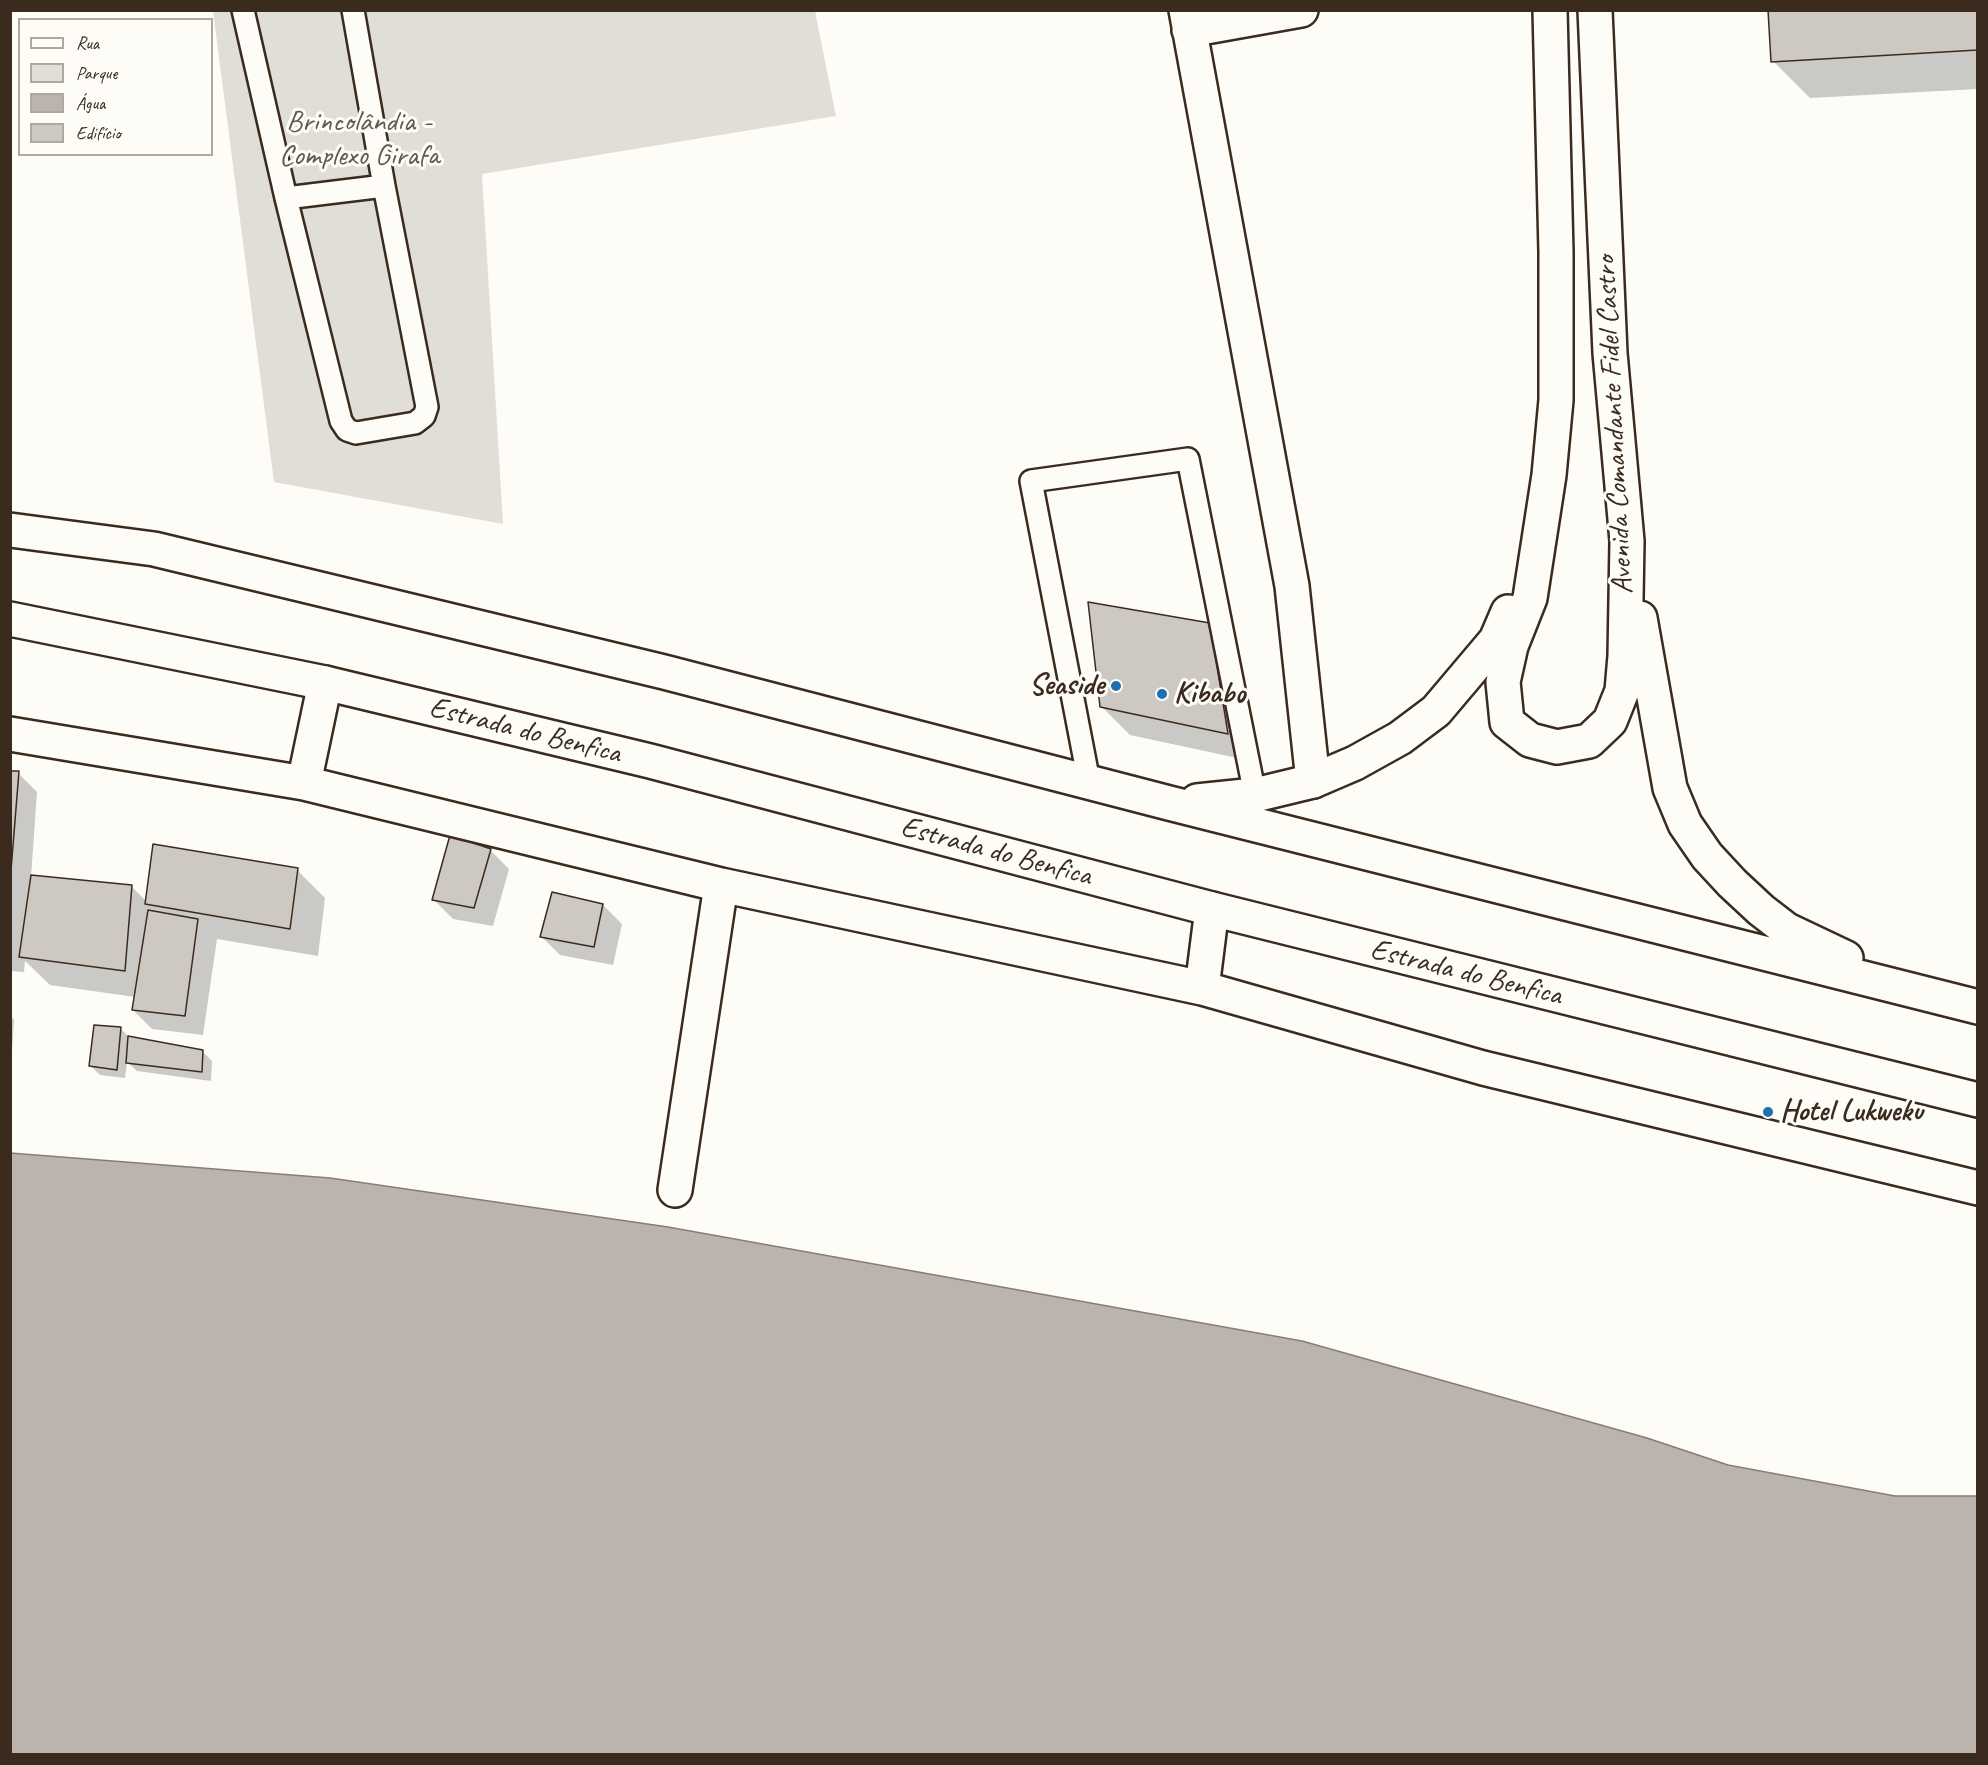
<!DOCTYPE html>
<html>
<head>
<meta charset="utf-8">
<style>
	body { margin:0 }
	#map { position:relative; width:1988px; height:1765px; overflow:hidden; background:#fdfcf7; font-family:Caveat,sans-serif }
	canvas { display:block }
	.frame { position:absolute; inset:0; border:12px solid #3b2a1e; pointer-events:none }
	.legend { position:absolute; left:18px; top:18px; width:195px; height:138px; box-sizing:border-box; background:#fdfcf7; border:2px solid #afa8a0; margin:0; padding:8px 10px; list-style:none; font-size:18px; color:#3b2a1e }
	.legend li { display:flex; align-items:center; gap:12px; height:30px }
	.legend b { width:30px; border:2px solid #afa8a0 }
</style>
</head>
<body>
<div id="map">
<canvas width="1988" height="1765"></canvas>
<div class="frame"></div>
<ul class="legend">
<li><b style="height:8px;background:#fdfcf7"></b>Rua</li>
<li><b style="height:16px;background:#e1ded7"></b>Parque</li>
<li><b style="height:16px;background:#bbb4ad"></b>Água</li>
<li><b style="height:16px;background:#cdc8c2"></b>Edifício</li>
</ul>
</div>
<script>
const g = document.querySelector('canvas').getContext('2d');
g.lineJoin = 'round';
function fill(path, color) {
  g.fillStyle = color;
  g.fill(path, 'evenodd');
}
function stroke(path, color, width, dash) {
  g.strokeStyle = color;
  g.lineWidth = width;
  g.lineCap = dash ? 'butt' : 'round';
  g.setLineDash(dash || []);
  g.stroke(path);
}
function label(font, color, halo, rows, align = 'center') {
  g.font = font + ' Caveat,sans-serif';
  g.lineWidth = 6;
  g.setLineDash([]);
  g.textBaseline = 'middle';
  g.strokeStyle = halo;
  g.fillStyle = color;
  for (const [text, x, y, turn = 0] of rows) {
    g.save();
    g.translate(x, y);
    g.rotate((+turn || 0) * Math.PI / 180);
    g.textAlign = isNaN(turn) ? turn : align;
    if (halo) g.strokeText(text, 0, 0);
    g.fillText(text, 0, 0);
    g.restore();
  }
}
fill(new Path2D(`
	M213,11H815L836,116L482,174L503,524L274,482Z`), '#e1ded7');
const water = new Path2D(`
	M10,1153L330,1178L668,1227L1302,1341L1647,1438L1728,1465L1895,1496H1977V1754H11Z`);
fill(water, '#bbb4ad');
stroke(water, '#887d74', 1.5);
fill(new Path2D(`
	M1978,10V89L1810,98L1773,61Z
	M1209,624L1238,653L1256,762L1130,735L1101,706Z
	M10,772L18,773L37,792L31,877L131,886L147,902L297,870L325,898L318,956L217,939L203,1035L152,1029L133,1010L135,997L50,985L25,961L24,972L10,971Z
	M490,850L509,869L493,926L453,919L434,900Z
	M603,905L622,924L613,965L560,955L541,936Z
	M10,1016L14,1020L11,1068H10Z
	M121,1029L130,1038L203,1052L212,1061L211,1081L137,1071L127,1062L125,1078L100,1075L91,1066Z`), '#0003');
const building = new Path2D(`
	M1768,10H1978V50L1771,62Z
	M1088,602L1210,623L1228,734L1100,707Z
	M10,771H19L10,883Z
	M450,835L491,849L474,908L432,900Z
	M153,844L298,868L290,929L145,904Z
	M31,875L132,885L125,971L19,957Z
	M552,892L603,904L594,947L540,937Z
	M148,910L198,919L185,1016L132,1010Z
	M94,1025L121,1027L117,1070L89,1066Z
	M128,1036L203,1050L202,1072L126,1063Z`);
fill(building, '#cdc8c2');
stroke(building, '#3b2a1e', 1.5);
const lane = new Path2D(`
	M243,10L286,198L341,421L347,430L356,433L415,423L424,416L427,407L384,186L353,10
	M286,198L384,186
	M1089,782L1031,481L1188,459L1255,795`);
const street = new Path2D(`
	M1186,10L1292,586L1313,781
	M1189,30L1301,10
	M10,734L304,783L721,885L1202,988L1483,1068L1978,1188
	M304,783L325,683
	M1202,988L1212,909
	M675,1190L721,885`);
const highway = new Path2D(`
	M1550,10L1556,252V400L1549,475L1530,598L1511,646L1503,682L1507,722L1530,740L1557,747L1589,741L1610,721L1622,691L1625,656L1627,541L1610,353L1595,10
	M10,530L154,549L664,672L1169,803L1978,1007
	M1640,618L1670,788L1685,824L1707,856L1732,883L1761,910L1787,930L1846,958
	M10,619L325,683L650,761L1212,909L1978,1100
	M1197,801L1255,795L1313,781L1355,763L1400,738L1436,711L1496,640L1508,612`);
stroke(lane, '#3b2a1e', 26);
stroke(street, '#3b2a1e', 38);
stroke(highway, '#3b2a1e', 38);
stroke(lane, '#fdfcf7', 21);
stroke(street, '#fdfcf7', 33);
stroke(highway, '#fdfcf7', 33);
for (const [x, y, r, color] of [
	[1116,686,6,"#1f6fb2"],
	[1162,694,6,"#1f6fb2"],
	[1768,1112,6,"#1f6fb2"]
]) {
  const dot = new Path2D();
  dot.arc(x, y, r, 0, 2 * Math.PI);
  g.fillStyle = color;
  g.fill(dot);
  stroke(dot, '#fdfcf7', 2);
}
label('30px', '#64574c', '#fdfcf7', [
	["Brincolândia -",359,122],
	["Complexo Girafa",359,156]
]);
label('30px', '#3b2a1e', '#fdfcf7', [
	["Avenida Comandante Fidel Castro",1615,425,-93],
	["Estrada do Benfica",525,731,14],
	["Estrada do Benfica",996,852,15],
	["Estrada do Benfica",1466,973,14]
]);
label('bold 30px', '#3b2a1e', '#fdfcf7', [
	["Seaside",1104,686,"right"],
	["Kibabo",1174,694],
	["Hotel Lukweku",1780,1112]
], 'left');
</script>
</body>
</html>
